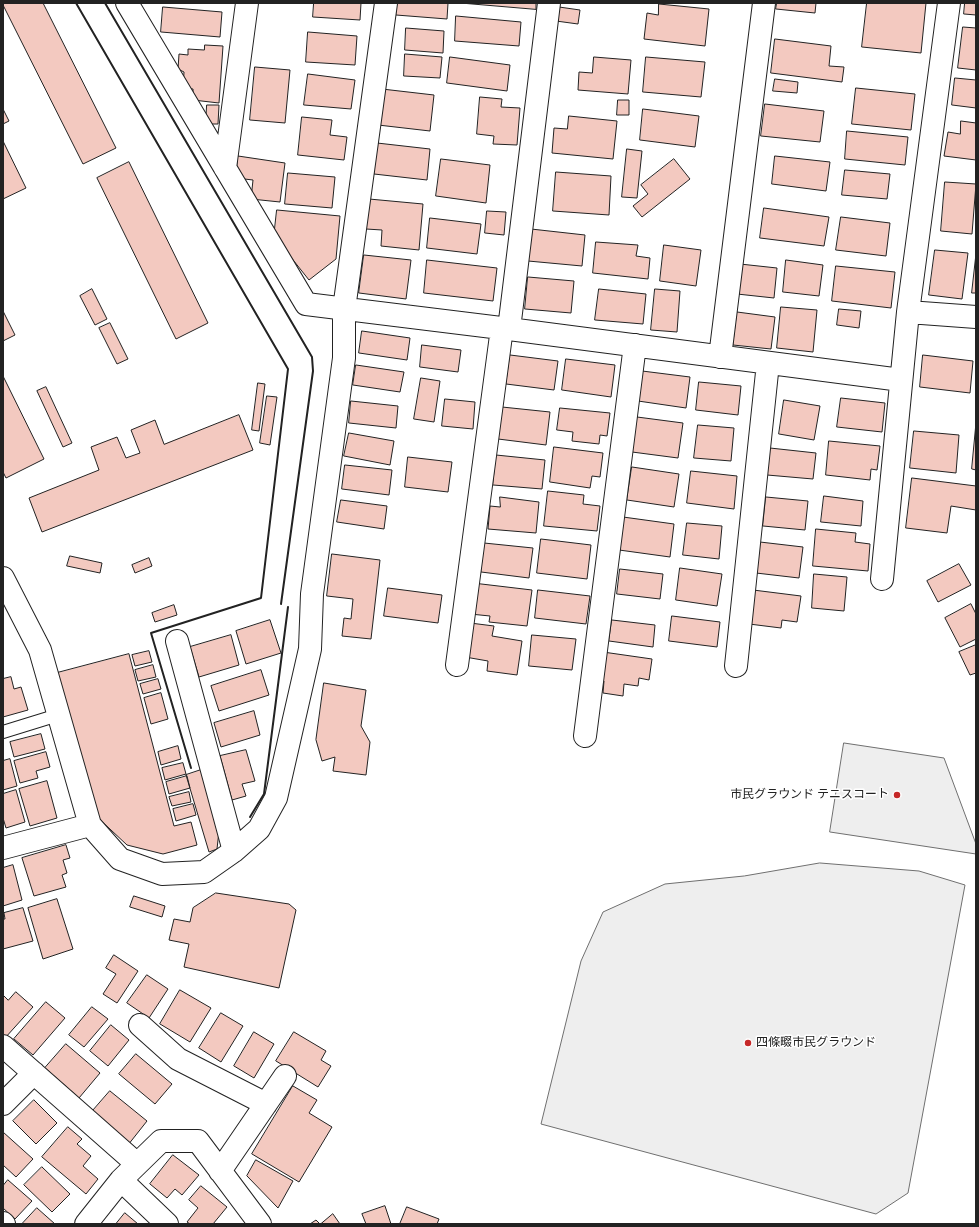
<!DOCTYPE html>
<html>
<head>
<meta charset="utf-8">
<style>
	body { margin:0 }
	#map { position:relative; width:979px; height:1227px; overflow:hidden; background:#fff; font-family:"Varela Round",sans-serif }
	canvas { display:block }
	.frame { position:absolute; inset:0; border:4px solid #222; pointer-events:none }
</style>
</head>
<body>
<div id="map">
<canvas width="979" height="1227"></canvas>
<div class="frame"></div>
</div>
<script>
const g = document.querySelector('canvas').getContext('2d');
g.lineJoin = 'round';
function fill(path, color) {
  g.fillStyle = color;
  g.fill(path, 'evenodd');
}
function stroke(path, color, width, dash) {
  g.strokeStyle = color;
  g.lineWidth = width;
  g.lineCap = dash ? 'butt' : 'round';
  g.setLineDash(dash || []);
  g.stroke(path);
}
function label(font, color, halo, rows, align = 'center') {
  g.font = font + ' "Varela Round","Noto Sans JP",sans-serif';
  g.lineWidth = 3;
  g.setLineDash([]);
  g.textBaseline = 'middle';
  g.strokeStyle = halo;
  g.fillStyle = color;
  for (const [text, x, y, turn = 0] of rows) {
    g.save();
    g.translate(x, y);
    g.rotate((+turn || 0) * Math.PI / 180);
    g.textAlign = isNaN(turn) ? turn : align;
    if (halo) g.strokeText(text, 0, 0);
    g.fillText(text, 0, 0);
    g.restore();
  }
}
const green = new Path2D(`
	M844,743L944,758L976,844V854L830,832Z
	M820,863L919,871L965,885L908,1193L876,1214L541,1124L581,961L603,912L665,884L744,876Z`);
fill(green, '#eee');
stroke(green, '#6f6f6f', 1);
const building = new Path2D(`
	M5,3H43L116,148L83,164L3,5Z
	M314,3H361L360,20L313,17Z
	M397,3H448L447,19L396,15Z
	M461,3H536V9Z
	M777,3H816L815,13L776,9Z
	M867,3H926L921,53L862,47Z
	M965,3H976V15L964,14Z
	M659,4L709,9L705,46L644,39L647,13L658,15Z
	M163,7L222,12L220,37L161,32Z
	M559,7L580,10L578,24L556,21Z
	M456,16L521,22L519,46L455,41Z
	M963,27L976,28V70L958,68Z
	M406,28L444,31L443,53L405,50Z
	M308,32L357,36L355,65L306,62Z
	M775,39L831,46L829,66L844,67L842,82L771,73Z
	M205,45L223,46L219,103L193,100V89L183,88L184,72L178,69L179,54L188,55V49L204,50Z
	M405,54L442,57L440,78L404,76Z
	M450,57L510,65L507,91L447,83Z
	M594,57L631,60L628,94L578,90L579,72L592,73Z
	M646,57L705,62L701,97L643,92Z
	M255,67L290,70L285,123L250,120Z
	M308,74L355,80L351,109L304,105Z
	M955,78L976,80V108L952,105Z
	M775,79L798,82L797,93L773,91Z
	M856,88L915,94L911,130L852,124Z
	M382,89L434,95L430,131L378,125Z
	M480,97L502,99L501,107L520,108L517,145L493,144L494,136L477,134Z
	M618,100H629V115H617Z
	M765,104L824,111L820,142L761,136Z
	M207,105H219L218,124H206Z
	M3,109L9,121L3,124Z
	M643,109L699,116L695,147L640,140Z
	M569,116L617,121L613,159L552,153L554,128L567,129Z
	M302,117L332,120L330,135L347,137L344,160L298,155Z
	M961,121L976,123V160L944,156L948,132L960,134Z
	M847,131L908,137L905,165L845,159Z
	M3,141L26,188L3,199Z
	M377,143L430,149L427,180L374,174Z
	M627,149L642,151L637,198L622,197Z
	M238,156L285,163L280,202L251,199L253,180L236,178Z
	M775,156L830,162L826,191L772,184Z
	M441,159L490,165L486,203L436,196Z
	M674,159L690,179L642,217L633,206L648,194L641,185Z
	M129,162L208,323L176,339L97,178Z
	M845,170L890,174L887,199L842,195Z
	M556,172L611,176L609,215L553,211Z
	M288,173L335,177L332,208L285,204Z
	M945,182L976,184L972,234L941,231Z
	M369,199L423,204L419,250L381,246L382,230L366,229Z
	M764,208L829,217L824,246L760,238Z
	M277,210L340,216L336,259L309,280L274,236Z
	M487,211L506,212L504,235L485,233Z
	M841,217L890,223L886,256L836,250Z
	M430,218L481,224L477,254L427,248Z
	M531,229L585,235L582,266L528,261Z
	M596,242L638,245L636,256L650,258L648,279L593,273Z
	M664,245L701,250L696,286L660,281Z
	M935,250L968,253L962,299L929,295Z
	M976,254V293H972Z
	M364,255L411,260L406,299L359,293Z
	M427,260L497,268L493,301L424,293Z
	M786,260L823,265L819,296L783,292Z
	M740,264L777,268L774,298L737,294Z
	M836,266L895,272L891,308L832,301Z
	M528,277L574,281L571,313L525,309Z
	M92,289L107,319L95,325L80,296Z
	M599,289L646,294L643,324L595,320Z
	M655,289L680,291L677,332L651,330Z
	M781,307L817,310L813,352L777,348Z
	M839,309L861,311L859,328L837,325Z
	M3,311L15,335L3,341Z
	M737,312L775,317L771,349L733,345Z
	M110,323L128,359L117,364L99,328Z
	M362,331L410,338L407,360L359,353Z
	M422,345L461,350L458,372L420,367Z
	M510,355L558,361L554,390L506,384Z
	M923,355L973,361L970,393L920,387Z
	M566,359L615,365L611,397L562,390Z
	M356,365L404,372L400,392L353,385Z
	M642,371L690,377L686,408L638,401Z
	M3,376L44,459L6,478L3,472Z
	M421,378L440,381L434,422L414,419Z
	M699,382L741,386L738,415L696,410Z
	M258,383L265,384L259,431L252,430Z
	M46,387L72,443L63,447L37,391Z
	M267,396L277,397L270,445L260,443Z
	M841,398L885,403L882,432L837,427Z
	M445,399L475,402L473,429L442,426Z
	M784,400L820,406L814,440L779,434Z
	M351,401L398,406L396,428L349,423Z
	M502,407L550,412L546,445L498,439Z
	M560,408L610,413L607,436L600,435L599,444L572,441L573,432L557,430Z
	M239,415L253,450L42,532L29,498L99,470L91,447L117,437L126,458L140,453L131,430L155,420L164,444Z
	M637,417L683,423L678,458L632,452Z
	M976,423V470L972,469Z
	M698,425L734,428L731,461L694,458Z
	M914,431L959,435L956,473L910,468Z
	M349,433L394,441L390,465L344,456Z
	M829,441L880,446L877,470L871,469L870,480L826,475Z
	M554,447L603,453L600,477L592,476L590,488L550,482Z
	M770,448L816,453L813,479L767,475Z
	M496,455L545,460L542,489L493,485Z
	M408,457L452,462L448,492L405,487Z
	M345,465L392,470L389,495L342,489Z
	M632,467L679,474L674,507L627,500Z
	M691,471L737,476L734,509L687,503Z
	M912,478L976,486V510L951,506L947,533L906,528Z
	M548,491L584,495L583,504L600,506L597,531L544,526Z
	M824,496L863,501L861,526L821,522Z
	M500,497L539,502L536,533L488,529L490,506L500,507Z
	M766,497L808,501L805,530L763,526Z
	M341,500L387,506L384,529L337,522Z
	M623,517L674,524L670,557L619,550Z
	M687,523L722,526L719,559L683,555Z
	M816,529L856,533L855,542L870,544L868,571L813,566Z
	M541,539L591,545L587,579L537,573Z
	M760,542L803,547L799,578L756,573Z
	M484,543L533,548L529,578L481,572Z
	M332,554L380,560L371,639L342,636L344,618L351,619L353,599L327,596Z
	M70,556L102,563L100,573L67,566Z
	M149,558L152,566L135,573L132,565Z
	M959,564L971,585L938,602L927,581Z
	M680,568L722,574L717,606L676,600Z
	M620,569L663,574L660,599L617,594Z
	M814,574L847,577L844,611L812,608Z
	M473,583L532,590L527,626L489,622L490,616L470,614Z
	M388,588L442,595L438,623L384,616Z
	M538,590L590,596L586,624L535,618Z
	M753,590L801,596L797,622L782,620L781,628L749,624Z
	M971,604L976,614V639L960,647L945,618Z
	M174,605L177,615L155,622L152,613Z
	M672,616L720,622L717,647L669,641Z
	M270,620L281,653L246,664L236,631Z
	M612,620L655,625L653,647L609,641Z
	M470,623L494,626L492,636L522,641L517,675L487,671L488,661L465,657Z
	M231,635L239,665L199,677L190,647Z
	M532,635L576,639L572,670L529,666Z
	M976,645V673L970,675L959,652Z
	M149,651L152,662L135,666L132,655Z
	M603,652L652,659L649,680L639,678L638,686L624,684L623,696L603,693L604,681L599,679Z
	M129,654L174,826L191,822L197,845L163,854L127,845L95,815L57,673Z
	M153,665L156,677L138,681L135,670Z
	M261,670L269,695L219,711L211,686Z
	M11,677L14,689L21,687L28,710L3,717V679Z
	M158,679L161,689L143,694L140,684Z
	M324,683L366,690L361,726L370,742L366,775L333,771L335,757L322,761L316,740Z
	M161,693L168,719L151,724L144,698Z
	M254,711L260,735L221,747L214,723Z
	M41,734L45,749L14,757L10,742Z
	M178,746L181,759L161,765L158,752Z
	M246,750L255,781L242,784L246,796L232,800L220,756Z
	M46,752L50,767L36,771L38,778L20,783L14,761Z
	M10,759L17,786L3,790V761Z
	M183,763L186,774L165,780L162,768Z
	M201,770L219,831L217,849L209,852L186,775Z
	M187,776L190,788L169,794L166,782Z
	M47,781L57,818L30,826L19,789Z
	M16,790L25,822L6,828L3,818V794Z
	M189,792L191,802L172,806L169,797Z
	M193,804L196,815L176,821L173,809Z
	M66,845L70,858L63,860L67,873L62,875L66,887L34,896L22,858Z
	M13,865L22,900L3,906V868Z
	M216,893L289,904L296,910L279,988L184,967L189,944L169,940L174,919L190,922L193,908Z
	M134,896L165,906L162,917L130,907Z
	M57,899L73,949L43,959L28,908Z
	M23,908L33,941L3,949V919H5L4,913Z
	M114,955L138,971L117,1003L103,994L116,974L106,968Z
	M147,975L168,989L149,1018L127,1003Z
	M180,990L211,1008L190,1042L160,1024Z
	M16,992L33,1007L5,1038L3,1036V995L8,1000Z
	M46,1002L65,1018L33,1055L14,1039Z
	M92,1007L108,1019L84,1047L69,1035Z
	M221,1013L243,1026L221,1062L199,1048Z
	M111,1025L129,1040L108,1066L90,1051Z
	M254,1032L274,1044L254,1078L234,1066Z
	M294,1032L326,1051L321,1060L331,1066L318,1087L276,1061Z
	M66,1044L100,1073L79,1098L45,1068Z
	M136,1054L172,1084L155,1104L119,1074Z
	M293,1086L317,1100L309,1113L332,1127L299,1182L252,1154Z
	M110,1091L147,1121L128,1145L90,1114Z
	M34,1100L57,1123L36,1144L13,1121Z
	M68,1127L82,1139L77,1144L91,1156L83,1166L98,1179L86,1194L42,1157Z
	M3,1132L33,1159L16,1177L3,1165Z
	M173,1155L199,1175L182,1195L175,1189L167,1198L150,1184Z
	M256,1160L293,1181L278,1208L247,1176Z
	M42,1167L70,1194L52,1212L24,1185Z
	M8,1180L32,1201L15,1219L3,1208V1186Z
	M201,1186L227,1207L213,1224H190L187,1222L198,1208L189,1200Z
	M385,1206L391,1224H366L362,1214Z
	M407,1207L439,1219L437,1224H400Z
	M37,1208L55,1224H22Z
	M125,1213L138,1224H116Z
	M333,1214L340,1224H310L316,1220L320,1224Z`);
fill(building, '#f3c9c0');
stroke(building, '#222', 1);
const service = new Path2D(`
	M3,732L58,715`);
const minor = new Path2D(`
	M127,3L306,304L509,329L901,380
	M225,168L247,3
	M908,312L976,317
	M509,329L549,3
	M720,357L764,3
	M3,578L40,650L90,825L120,859L162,874L204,872L234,851L259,829L276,798L310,649L312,594L344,358V309L386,3
	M882,579L908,312L949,3
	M177,641L234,851
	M457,665L502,328
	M736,666L768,363
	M585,736L635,345
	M3,848L90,825
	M140,1025L178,1059L266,1104
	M3,1046L137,1164
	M3,1104L34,1073
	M220,1171L285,1076
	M121,1180L167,1224
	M3,1223L4,1224
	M86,1224L121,1180L161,1141H198L260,1224`);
stroke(service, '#222', 14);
stroke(minor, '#222', 24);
stroke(service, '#fff', 12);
stroke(minor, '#fff', 22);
stroke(new Path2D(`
	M76,3L288,369L261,598L151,633L191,768
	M105,3L312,357L313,371L281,604
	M250,817L264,794L288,607`), '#222', 2);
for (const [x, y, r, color] of [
	[897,795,4,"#c62828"],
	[748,1043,4,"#c62828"]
]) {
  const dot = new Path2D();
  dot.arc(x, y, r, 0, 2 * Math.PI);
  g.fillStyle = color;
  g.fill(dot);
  stroke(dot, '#fff', 1.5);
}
label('12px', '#222', '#fff', [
	["市民グラウンド テニスコート",889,795],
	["四條畷市民グラウンド",756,1043,"left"]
], 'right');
</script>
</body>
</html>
